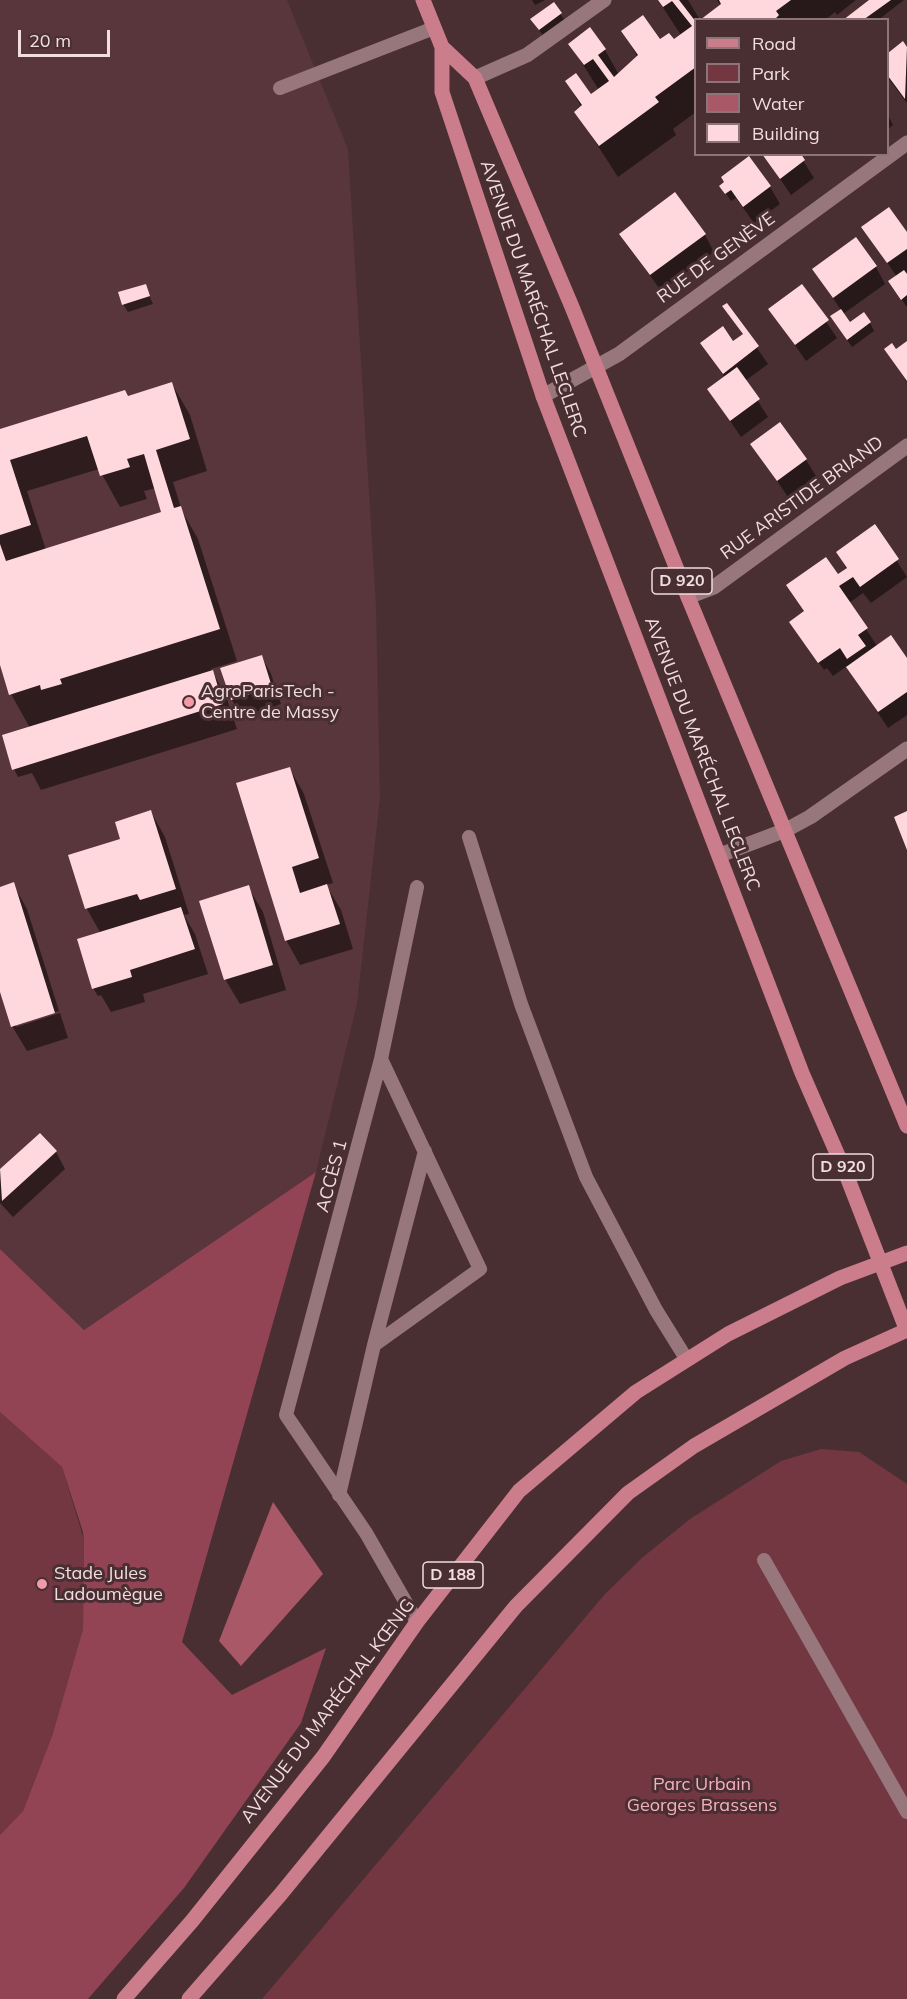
<!DOCTYPE html>
<html>
<head>
<meta charset="utf-8">
<style>
	body { margin:0 }
	#map { position:relative; width:907px; height:1999px; overflow:hidden; background:#492e32; font-family:Mulish,sans-serif }
	canvas { display:block }
	.legend { position:absolute; left:694px; top:18px; width:195px; height:138px; box-sizing:border-box; background:#492e32; border:2px solid #8c7478; margin:0; padding:8px 10px; list-style:none; font-size:18px; color:#f0dee0 }
	.legend li { display:flex; align-items:center; gap:12px; height:30px }
	.legend b { width:30px; border:2px solid #8c7478 }
	.scale { position:absolute; left:18px; top:30px; width:92px; height:27px; box-sizing:border-box; border:3px solid #f0dee0; border-top:0; padding-left:8px; font-size:18px; line-height:21px; white-space:nowrap; color:#f0dee0; -webkit-text-stroke:4px #492e32; paint-order:stroke }
</style>
</head>
<body>
<div id="map">
<canvas width="907" height="1999"></canvas>
<ul class="legend">
<li><b style="height:8px;background:#cb7d8b"></b>Road</li>
<li><b style="height:16px;background:#733742"></b>Park</li>
<li><b style="height:16px;background:#a95867"></b>Water</li>
<li><b style="height:16px;background:#fed8dd"></b>Building</li>
</ul>
<div class="scale">20 m</div>
</div>
<script>
const g = document.querySelector('canvas').getContext('2d');
g.lineJoin = 'round';
function fill(path, color) {
  g.fillStyle = color;
  g.fill(path, 'evenodd');
}
function stroke(path, color, width, dash) {
  g.strokeStyle = color;
  g.lineWidth = width;
  g.lineCap = dash ? 'butt' : 'round';
  g.setLineDash(dash || []);
  g.stroke(path);
}
function label(font, color, halo, rows, align = 'center') {
  g.font = font + ' Mulish,sans-serif';
  g.lineWidth = 6;
  g.setLineDash([]);
  g.textBaseline = 'middle';
  g.strokeStyle = halo;
  g.fillStyle = color;
  for (const [text, x, y, turn = 0] of rows) {
    g.save();
    g.translate(x, y);
    g.rotate((+turn || 0) * Math.PI / 180);
    g.textAlign = isNaN(turn) ? turn : align;
    if (halo) g.strokeText(text, 0, 0);
    g.fillText(text, 0, 0);
    g.restore();
  }
}
fill(new Path2D(`
	M0,0H287L348,149L376,606L380,798L357,1004L316,1172L84,1330L0,1249Z`), '#58363b');
fill(new Path2D(`
	M0,1412L62,1467L84,1540L83,1629L52,1736L23,1811L0,1835Z
	M821,1449L859,1452L907,1484V1999H262L605,1594L643,1557L690,1519L781,1461Z`), '#733742');
fill(new Path2D(`
	M316,1172L182,1642L232,1695L326,1648L301,1723L184,1888L88,1999H0V1835L23,1811L52,1736L83,1629L84,1540L83,1532L62,1467L0,1412V1249L84,1330Z`), '#934454');
fill(new Path2D(`
	M273,1502L323,1574L241,1666L219,1641Z`), '#a95867');
fill(new Path2D(`
	M532,0H545L535,5Z
	M658,0H688L700,20H696V112L673,129L676,135L618,177L576,112L582,108L567,82L591,96L599,90L570,44L605,50L619,75L638,58L623,32L660,41H673L681,35Z
	M717,0H856L837,15L835,12L825,20H702L721,6Z
	M871,0H904L878,20H845Z
	M553,4L566,22L544,37L537,27Z
	M903,43L907,49V103L888,78V55Z
	M888,115L893,125L888,129Z
	M763,154H799L814,178L791,195Z
	M721,186L770,187L780,204L754,223L736,198L731,201Z
	M863,227L907,234V272L905,274L907,277V307L894,289L897,277Z
	M621,234L705,235L714,252L661,291Z
	M876,267L885,284L843,314L850,324L870,323L874,331L852,347L831,317L841,310L814,270Z
	M145,286L153,304L128,312L123,304Z
	M802,286L837,338L806,361L770,309Z
	M727,305L768,364L745,381L768,417L741,437L709,390L725,378L702,343H733L744,335Z
	M907,343V382L886,350L896,351Z
	M172,384L190,415L207,471L173,482L182,511L198,539L237,661L211,669L226,696L237,729L41,790L32,773L18,777L14,769L30,728L11,694L0,660V431ZM99,469L120,507L147,499L144,491L156,488L163,513L46,550L27,491Z
	M752,444L806,460L816,476L788,497Z
	M875,527L907,577L871,603L863,593L849,603L877,646L907,661V715L888,728L847,666L833,676L827,668L824,670L796,630L805,612L837,576L847,570L838,553Z
	M262,657L271,674L281,704L242,717L232,700L222,669Z
	M290,769L304,794L333,883L326,885L341,910L353,949L300,965L286,940Z
	M151,812L165,837L189,914L184,915L195,934L208,974L143,994L145,1002L111,1012L101,995L98,996L93,988L101,934L87,909L70,856L122,840Z
	M13,884L27,909L59,1011L16,1024V1027L60,1013L68,1038L27,1051L12,1026L0,987V888Z
	M248,887L263,912L286,990L240,1004L225,979Z
	M40,1135L56,1152L65,1169L13,1217L0,1203V1171Z`), '#0007');
fill(new Path2D(`
	M658,0H679L696,22V67L655,97L659,102L599,146L574,112L582,105L565,81L576,73L591,94L609,81L593,59L584,65L568,44L590,27L606,49L598,55L614,77L638,55L621,31L643,15L660,39L669,33L674,39L692,26L672,1L663,7Z
	M719,0H791L776,11L779,15L774,20H700L721,4Z
	M869,0H891L863,20H843Z
	M554,2L562,13L539,30L530,19Z
	M903,41L907,47L905,99L888,76V53Z
	M762,154H801L805,160L780,179Z
	M749,156L771,186L743,207L731,190L725,194L719,186L724,182L721,177Z
	M675,192L706,234L650,275L619,234Z
	M889,207L907,232V249L887,263L861,227Z
	M856,237L877,266L833,298L812,269Z
	M904,270L907,274V295L901,300L888,281Z
	M146,284L150,296L122,305L118,292Z
	M802,284L829,320L795,345L768,309Z
	M727,303L759,346L723,374L700,343L723,326L733,341L743,334L722,306Z
	M841,309L850,322L864,312L871,322L847,340L830,316Z
	M907,341V381L884,349L892,343L896,349Z
	M737,367L760,399L730,421L707,389Z
	M172,382L190,439L156,450L174,508L181,506L220,629L60,679L62,684L41,690L40,685L9,695L0,665V544L6,561L161,512L144,454L127,459L130,467L100,476L87,436L10,460L31,525L0,535V429L125,390L128,396Z
	M780,422L807,459L777,481L750,444Z
	M875,524L899,559L860,587L853,577L839,586L868,628L858,635L866,646L847,659L840,648L818,663L789,622L804,611L786,585L826,557L838,574L847,568L836,552Z
	M891,635L907,658V692L878,712L846,667Z
	M262,655L272,687L231,700L220,668Z
	M213,670L223,704L12,770L2,735Z
	M290,767L319,858L292,867L300,893L327,884L340,924L285,941L236,783Z
	M151,810L176,889L140,900L137,894L85,909L68,855L120,839L115,822Z
	M907,811V850L894,817Z
	M14,882L55,1013L11,1027L0,992V887Z
	M249,885L273,965L224,980L199,901Z
	M181,907L195,949L130,970L132,977L92,989L77,939Z
	M40,1133L57,1151L2,1201L0,1169Z`), '#fed8dd');
stroke(new Path2D(`
	M280,88L434,28
	M469,837L521,1004L586,1177L656,1310L687,1360
	M381,1059L417,887
	M374,1345L480,1269L381,1059L286,1415L366,1533L417,1622
	M339,1495L374,1345L425,1151
	M764,1560L907,1812`), '#97777b', 14);
stroke(new Path2D(`
	M475,78L527,55L604,0
	M543,396L619,354L907,143
	M688,597L714,587L907,446
	M720,855L786,830L810,817L907,749`), '#97777b', 15);
stroke(new Path2D(`
	M423,0L442,47V92L543,396L802,1073L846,1174L907,1331
	M442,47L475,78L572,307L688,597L907,1126
	M124,1999L192,1921L323,1757L417,1622L519,1491L636,1392L728,1334L840,1278L907,1253
	M189,1999L280,1895L516,1606L628,1493L694,1446L845,1358L907,1330`), '#cb7d8b', 15);
for (const [x, y, r, color] of [
	[189,702,6,"#f39aa8"],
	[42,1584,6,"#f39aa8"]
]) {
  const dot = new Path2D();
  dot.arc(x, y, r, 0, 2 * Math.PI);
  g.fillStyle = color;
  g.fill(dot);
  stroke(dot, '#492e32', 2);
}
for (const [x, y, w] of [
	[682,581,60],
	[843,1167,60],
	[453,1575,60]
]) {
  const box = new Path2D();
  box.roundRect(x - w / 2, y - 13, w, 26, 4.5);
  g.fillStyle = '#492e32';
  g.fill(box);
  stroke(box, '#f0dee0', 1.5);
}
label('bold 16px', '#f0dee0', null, [
	["D 920",682,581],
	["D 920",843,1167],
	["D 188",453,1575]
]);
label('18px', '#f0dee0', '#492e32', [
	["RUE DE GENÈVE",716,258,-36],
	["AVENUE DU MARÉCHAL LECLERC",533,299,71],
	["RUE ARISTIDE BRIAND",802,498,-36],
	["AVENUE DU MARÉCHAL LECLERC",702,754,69],
	["ACCÈS 1",332,1176,-75],
	["AVENUE DU MARÉCHAL KŒNIG",328,1711,-53]
]);
label('18px', '#f0dee0', '#492e32', [
	["AgroParisTech -",201,692],
	["Centre de Massy",201,713],
	["Stade Jules",54,1574],
	["Ladoumègue",54,1595]
], 'left');
label('18px', '#f6b0bb', '#492e32', [
	["Parc Urbain",702,1785],
	["Georges Brassens",702,1806]
]);
</script>
</body>
</html>
